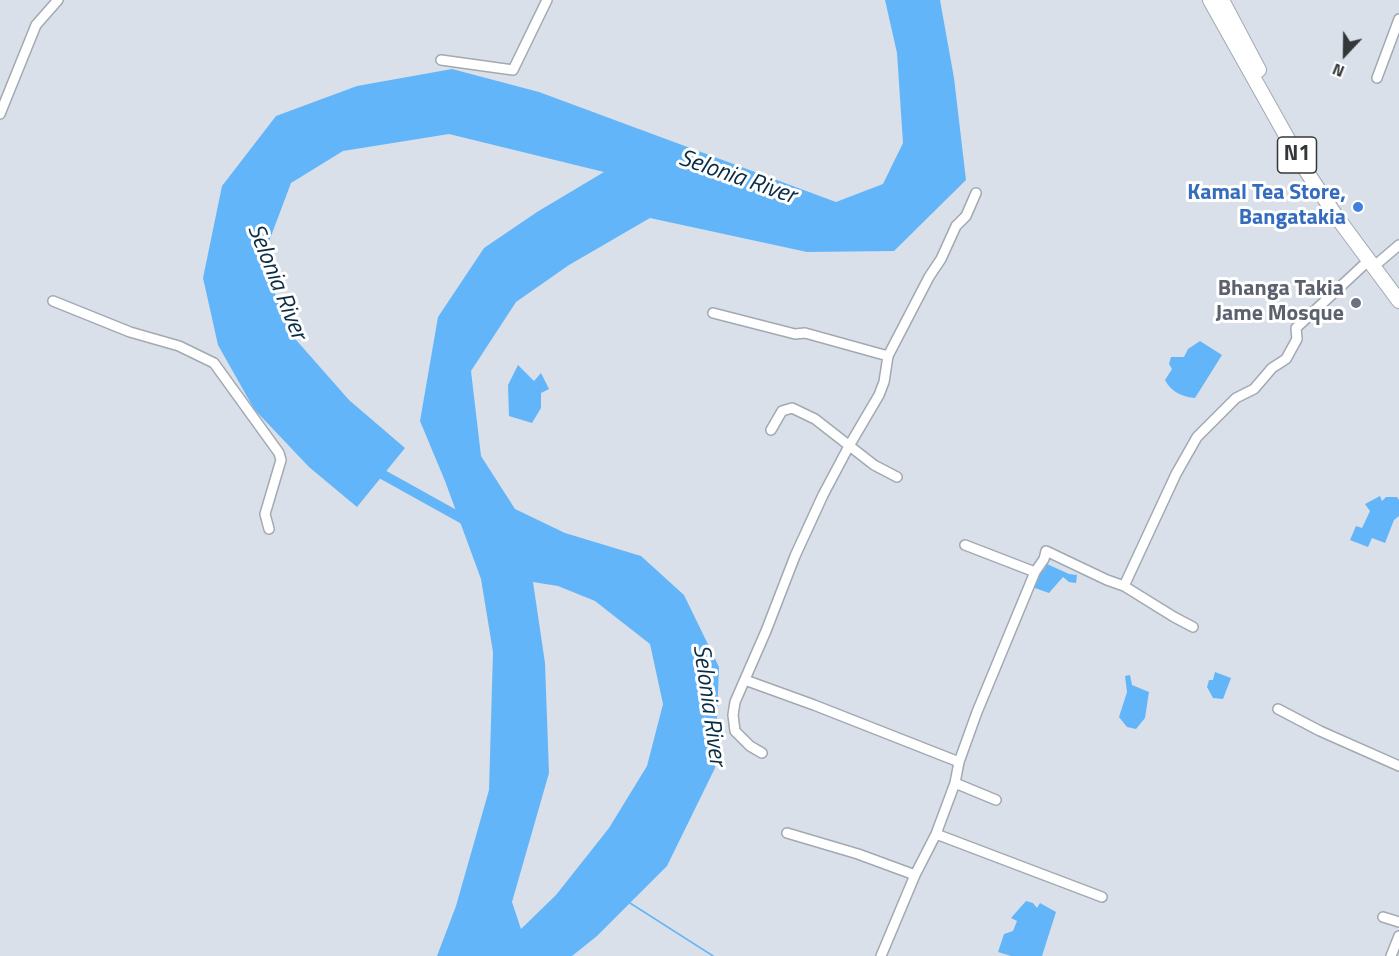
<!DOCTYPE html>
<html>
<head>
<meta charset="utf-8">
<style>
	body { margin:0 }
	#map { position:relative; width:1399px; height:956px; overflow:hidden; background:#d9e0e9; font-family:"Titillium Web",sans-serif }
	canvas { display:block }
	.north { position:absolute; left:1315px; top:24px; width:60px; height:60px; -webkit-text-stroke:4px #fff; paint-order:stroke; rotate:202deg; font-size:16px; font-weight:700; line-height:24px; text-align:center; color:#34373a }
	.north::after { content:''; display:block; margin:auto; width:21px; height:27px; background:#34373a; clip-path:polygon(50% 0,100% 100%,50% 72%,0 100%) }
</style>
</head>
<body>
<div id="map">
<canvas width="1399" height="956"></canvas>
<div class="north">N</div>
</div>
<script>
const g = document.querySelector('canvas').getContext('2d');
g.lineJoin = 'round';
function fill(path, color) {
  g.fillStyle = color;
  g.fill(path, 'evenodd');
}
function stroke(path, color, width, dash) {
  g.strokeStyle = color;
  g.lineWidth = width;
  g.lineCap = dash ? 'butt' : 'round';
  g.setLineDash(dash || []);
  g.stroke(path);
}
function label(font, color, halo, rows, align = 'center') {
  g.font = font + ' "Titillium Web",sans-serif';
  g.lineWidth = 6;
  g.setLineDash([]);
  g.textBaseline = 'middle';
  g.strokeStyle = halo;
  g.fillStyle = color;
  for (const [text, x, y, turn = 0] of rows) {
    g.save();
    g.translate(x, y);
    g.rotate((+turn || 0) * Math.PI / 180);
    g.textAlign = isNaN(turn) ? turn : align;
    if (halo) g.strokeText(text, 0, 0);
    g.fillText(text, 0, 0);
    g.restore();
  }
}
fill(new Path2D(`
	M885,0H940L954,78L966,180L894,251L807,252L650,218L569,265L516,302L471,371L481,456L515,509L565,533L641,556L684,595L719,667L715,768L667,866L597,936L572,956H437L456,906L489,790L493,652L481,579L445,481L420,421L438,317L484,248L537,212L604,172L449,134L343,151L291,183L262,260L290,333L349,400L405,448L357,507L309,467L254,409L218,345L203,278L222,186L276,116L357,86L452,69L539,92L836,202L883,184L903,143L897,53ZM533,582L558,586L595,601L650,644L663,704L647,766L609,828L556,895L521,929L512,902L549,773L545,663Z
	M1200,341L1222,355L1195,398C1183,397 1171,392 1165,380L1172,369L1169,364L1171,357H1184L1188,349Z
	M518,365L534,381L541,373L549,389L541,393V408L532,423L509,416L508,385Z
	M1380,496L1382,501L1386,497H1397L1399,500V516L1394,520L1385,543L1372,538L1368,547L1350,540L1356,526L1362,528L1370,511L1365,504Z
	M1047,564L1069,574L1077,575L1076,583L1069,582L1063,577L1049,593L1035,588L1034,581L1040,569L1044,570Z
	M1215,672L1231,678L1223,699L1213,698L1207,687L1209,680H1213Z
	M1130,675L1132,685L1149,692L1145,718L1136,729L1127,727L1119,717L1127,692L1125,676Z
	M1026,901L1033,903L1037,908L1040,903L1056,912L1042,956H1011L998,952L1004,934L1013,931L1017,921L1011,918Z`), '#63b5f9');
stroke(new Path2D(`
	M630,903L713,956`), '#63b5f9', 1.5);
stroke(new Path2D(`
	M371,468L470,523`), '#63b5f9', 10);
const minor = new Path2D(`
	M441,60L513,70L547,0
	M1377,78L1399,19
	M0,114L36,25L58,0
	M1379,262L1399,245
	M53,301L130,332L179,346L214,363L279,453L281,460L265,514L269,529
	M713,313L795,334L805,333L888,356
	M771,430L782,411L792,408L815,419L874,465L897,477
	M965,545L1035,572
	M1124,586L1176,474L1197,437L1236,398L1254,389L1272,368L1286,359L1297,339L1296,328L1369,260
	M745,680L814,705L959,762
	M1278,709L1320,731L1399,766
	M762,753L750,746L735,731L733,715L735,702L766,631L795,556L823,495L849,446L879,395L884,382L888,356L929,277L941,259L956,226L966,216L976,193
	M955,783L996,800
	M787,833L858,854L915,875
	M936,834L1102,897
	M1383,917L1399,922
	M881,956L915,875L936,834L955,783L959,762L977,712L1035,572L1044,559L1046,551L1107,580L1124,586L1174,617L1193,627
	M1391,956L1399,936`);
const highway = new Path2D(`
	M1210,0L1303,166L1336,216L1399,301
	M1222,0L1259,70`);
stroke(minor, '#a2a9b1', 12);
stroke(highway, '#a2a9b1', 16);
stroke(minor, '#fff', 9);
stroke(highway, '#fff', 14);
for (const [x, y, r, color] of [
	[1358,207,6,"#3f7fe0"],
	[1356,303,6,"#6b7280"]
]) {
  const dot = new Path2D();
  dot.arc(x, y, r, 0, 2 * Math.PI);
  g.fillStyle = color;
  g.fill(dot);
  stroke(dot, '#fff', 2);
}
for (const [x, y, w] of [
	[1297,155,39]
]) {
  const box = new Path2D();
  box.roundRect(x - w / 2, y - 18, w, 36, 4.5);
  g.fillStyle = '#fff';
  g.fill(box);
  stroke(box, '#34373a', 1.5);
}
label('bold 21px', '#34373a', null, [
	["N1",1297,155]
]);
label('bold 22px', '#366cbe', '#fff', [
	["Kamal Tea Store,",1346,194],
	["Bangatakia",1346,219]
], 'right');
label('bold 22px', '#5b616d', '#fff', [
	["Bhanga Takia",1344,290],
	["Jame Mosque",1344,315]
], 'right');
label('italic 24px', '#082c46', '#fff', [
	["Selonia River",737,178,19],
	["Selonia River",276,282,68],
	["Selonia River",708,705,82]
]);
</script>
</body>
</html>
